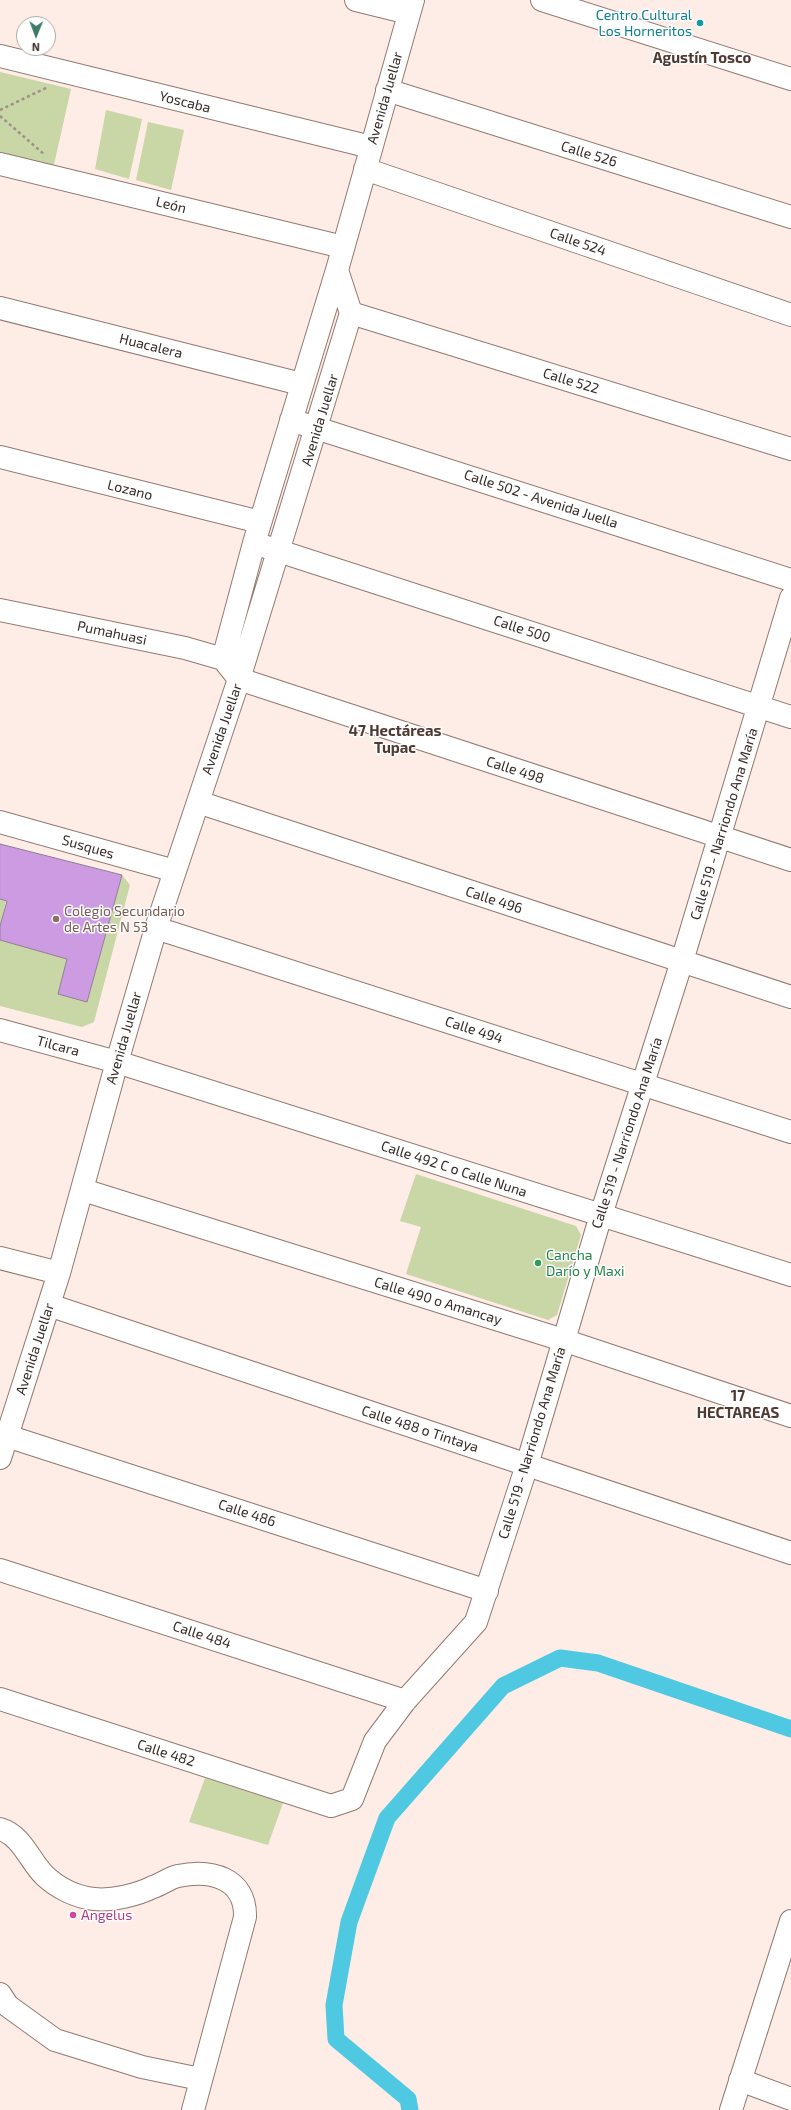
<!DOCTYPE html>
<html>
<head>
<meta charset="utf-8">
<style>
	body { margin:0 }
	#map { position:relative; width:791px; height:2110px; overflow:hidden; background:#feece6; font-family:"Exo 2",sans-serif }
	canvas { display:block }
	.north { position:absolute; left:16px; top:16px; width:40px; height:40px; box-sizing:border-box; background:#fefefe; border:1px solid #aeaaa8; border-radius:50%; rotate:181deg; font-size:11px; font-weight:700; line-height:16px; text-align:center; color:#362c28 }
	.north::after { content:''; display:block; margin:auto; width:14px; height:18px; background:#3d7c6a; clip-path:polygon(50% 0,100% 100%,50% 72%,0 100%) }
</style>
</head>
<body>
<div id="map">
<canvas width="791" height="2110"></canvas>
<div class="north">N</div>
</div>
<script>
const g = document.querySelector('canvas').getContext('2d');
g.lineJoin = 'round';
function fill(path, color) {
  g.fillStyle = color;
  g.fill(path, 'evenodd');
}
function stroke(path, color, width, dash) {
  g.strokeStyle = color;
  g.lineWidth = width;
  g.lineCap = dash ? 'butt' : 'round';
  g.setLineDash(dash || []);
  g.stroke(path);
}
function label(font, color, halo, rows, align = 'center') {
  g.font = font + ' "Exo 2",sans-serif';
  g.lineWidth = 3;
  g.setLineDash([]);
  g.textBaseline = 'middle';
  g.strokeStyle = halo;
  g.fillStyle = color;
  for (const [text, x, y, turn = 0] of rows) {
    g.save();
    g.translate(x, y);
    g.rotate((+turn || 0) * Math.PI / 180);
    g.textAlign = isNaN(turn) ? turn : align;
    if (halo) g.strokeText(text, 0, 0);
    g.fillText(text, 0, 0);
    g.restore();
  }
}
fill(new Path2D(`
	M0,72L71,89L53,169L0,157Z
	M106,110L142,119L129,179L95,169Z
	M148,122L184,130L171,190L136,180Z
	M122,875L130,885L94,1022L82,1027L0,1006V940L67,959L58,994L87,1002Z
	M0,899L6,901L0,926Z
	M416,1174L576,1226L581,1235L557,1315L548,1320L406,1274L421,1227L400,1221Z
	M205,1778L283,1803L268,1845L189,1822Z`), '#c9d6a5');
stroke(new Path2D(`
	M410,2110L408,2099L336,2039L334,2005L349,1922L387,1818L503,1686L560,1658L598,1663L791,1729`), '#4ec9e1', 17);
const building = new Path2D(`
	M0,844L122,875L87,1002L58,994L67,959L0,940V926L7,901L0,899Z`);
fill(building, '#cc9be2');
stroke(building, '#8d7f94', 1);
const minor = new Path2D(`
	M356,0L409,13
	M542,0L791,79
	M0,56L371,147
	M387,90L791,217
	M0,164L343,247
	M365,169L791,315
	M0,308L301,384
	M351,313L791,449
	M291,420L791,580
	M0,457L260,522
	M254,543L791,717
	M0,610L185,648L223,659
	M223,659L239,679L791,860
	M223,659L254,543L337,270
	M198,802L791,997
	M0,822L175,871
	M156,928L791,1132
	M0,1030L117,1062L791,1275
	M83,1190L563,1340L791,1416
	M0,1258L59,1273
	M49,1305L791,1553
	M7,1436L487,1591
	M0,1458L59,1273L117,1062L156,928L239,679L351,313L337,270L413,0
	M0,1570L405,1701
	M0,1699L331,1806L352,1799L375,1741L405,1701L476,1622L527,1465L601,1215L682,961L791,598
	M0,1829C22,1835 30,1862 45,1876C58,1888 76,1897 94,1899C112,1901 137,1895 153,1887C162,1884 169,1878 178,1876C211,1869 246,1878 245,1917L193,2110
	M0,1994L8,2006L55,2040L142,2067L200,2079
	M740,2080L791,2099
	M731,2110L791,1921`);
stroke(minor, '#937a70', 24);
stroke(new Path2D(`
	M0,110L48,87
	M0,116L45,155`), '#9d8f8a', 2.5, [3, 3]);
stroke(minor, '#fff', 22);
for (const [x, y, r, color] of [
	[700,23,4,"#0f9aa8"],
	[56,919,4,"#8d6e63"],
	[538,1263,4,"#2e9e5b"],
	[73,1915,4,"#d1479c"]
]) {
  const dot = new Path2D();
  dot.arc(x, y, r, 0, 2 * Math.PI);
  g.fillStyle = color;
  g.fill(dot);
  stroke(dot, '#fefefe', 1.5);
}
label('14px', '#0d838f', '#fefefe', [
	["Centro Cultural",692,15],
	["Los Horneritos",692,31]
], 'right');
label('14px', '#362c28', '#fefefe', [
	["Avenida Juellar",385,98,-74],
	["Yoscaba",185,102,14],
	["Calle 526",589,154,17],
	["León",171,205,14],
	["Calle 524",578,242,19],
	["Huacalera",151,346,14],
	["Calle 522",571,381,17],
	["Avenida Juellar",320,420,-73],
	["Lozano",130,490,14],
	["Calle 502 - Avenida Juella",541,499,18],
	["Calle 500",522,629,18],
	["Pumahuasi",112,633,12],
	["Avenida Juellar",222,729,-71],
	["Calle 498",515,770,18],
	["Calle 519 - Narriondo Ana María",724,824,-73],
	["Susques",88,847,16],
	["Calle 496",494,900,18],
	["Calle 494",474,1030,18],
	["Avenida Juellar",124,1038,-74],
	["Tilcara",58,1046,15],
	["Calle 519 - Narriondo Ana María",627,1133,-72],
	["Calle 492 C o Calle Nuna",454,1169,18],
	["Calle 490 o Amancay",438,1301,17],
	["Avenida Juellar",35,1349,-72],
	["Calle 488 o Tintaya",420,1429,18],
	["Calle 519 - Narriondo Ana María",532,1443,-73],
	["Calle 486",247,1513,18],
	["Calle 484",202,1635,18],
	["Calle 482",166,1753,18]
]);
label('14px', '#785e54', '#fefefe', [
	["Colegio Secundario",64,911],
	["de Artes N 53",64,927]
], 'left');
label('14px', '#27864d', '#fefefe', [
	["Cancha",546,1255],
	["Darío y Maxi",546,1271]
], 'left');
label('14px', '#b23c85', '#fefefe', [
	["Angelus",81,1915]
], 'left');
label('bold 15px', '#4f3930', '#fefefe', [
	["Agustín Tosco",702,58],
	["47 Hectáreas",395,731],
	["Tupac",395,748],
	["17",738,1396],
	["HECTAREAS",738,1413]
]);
</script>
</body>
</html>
